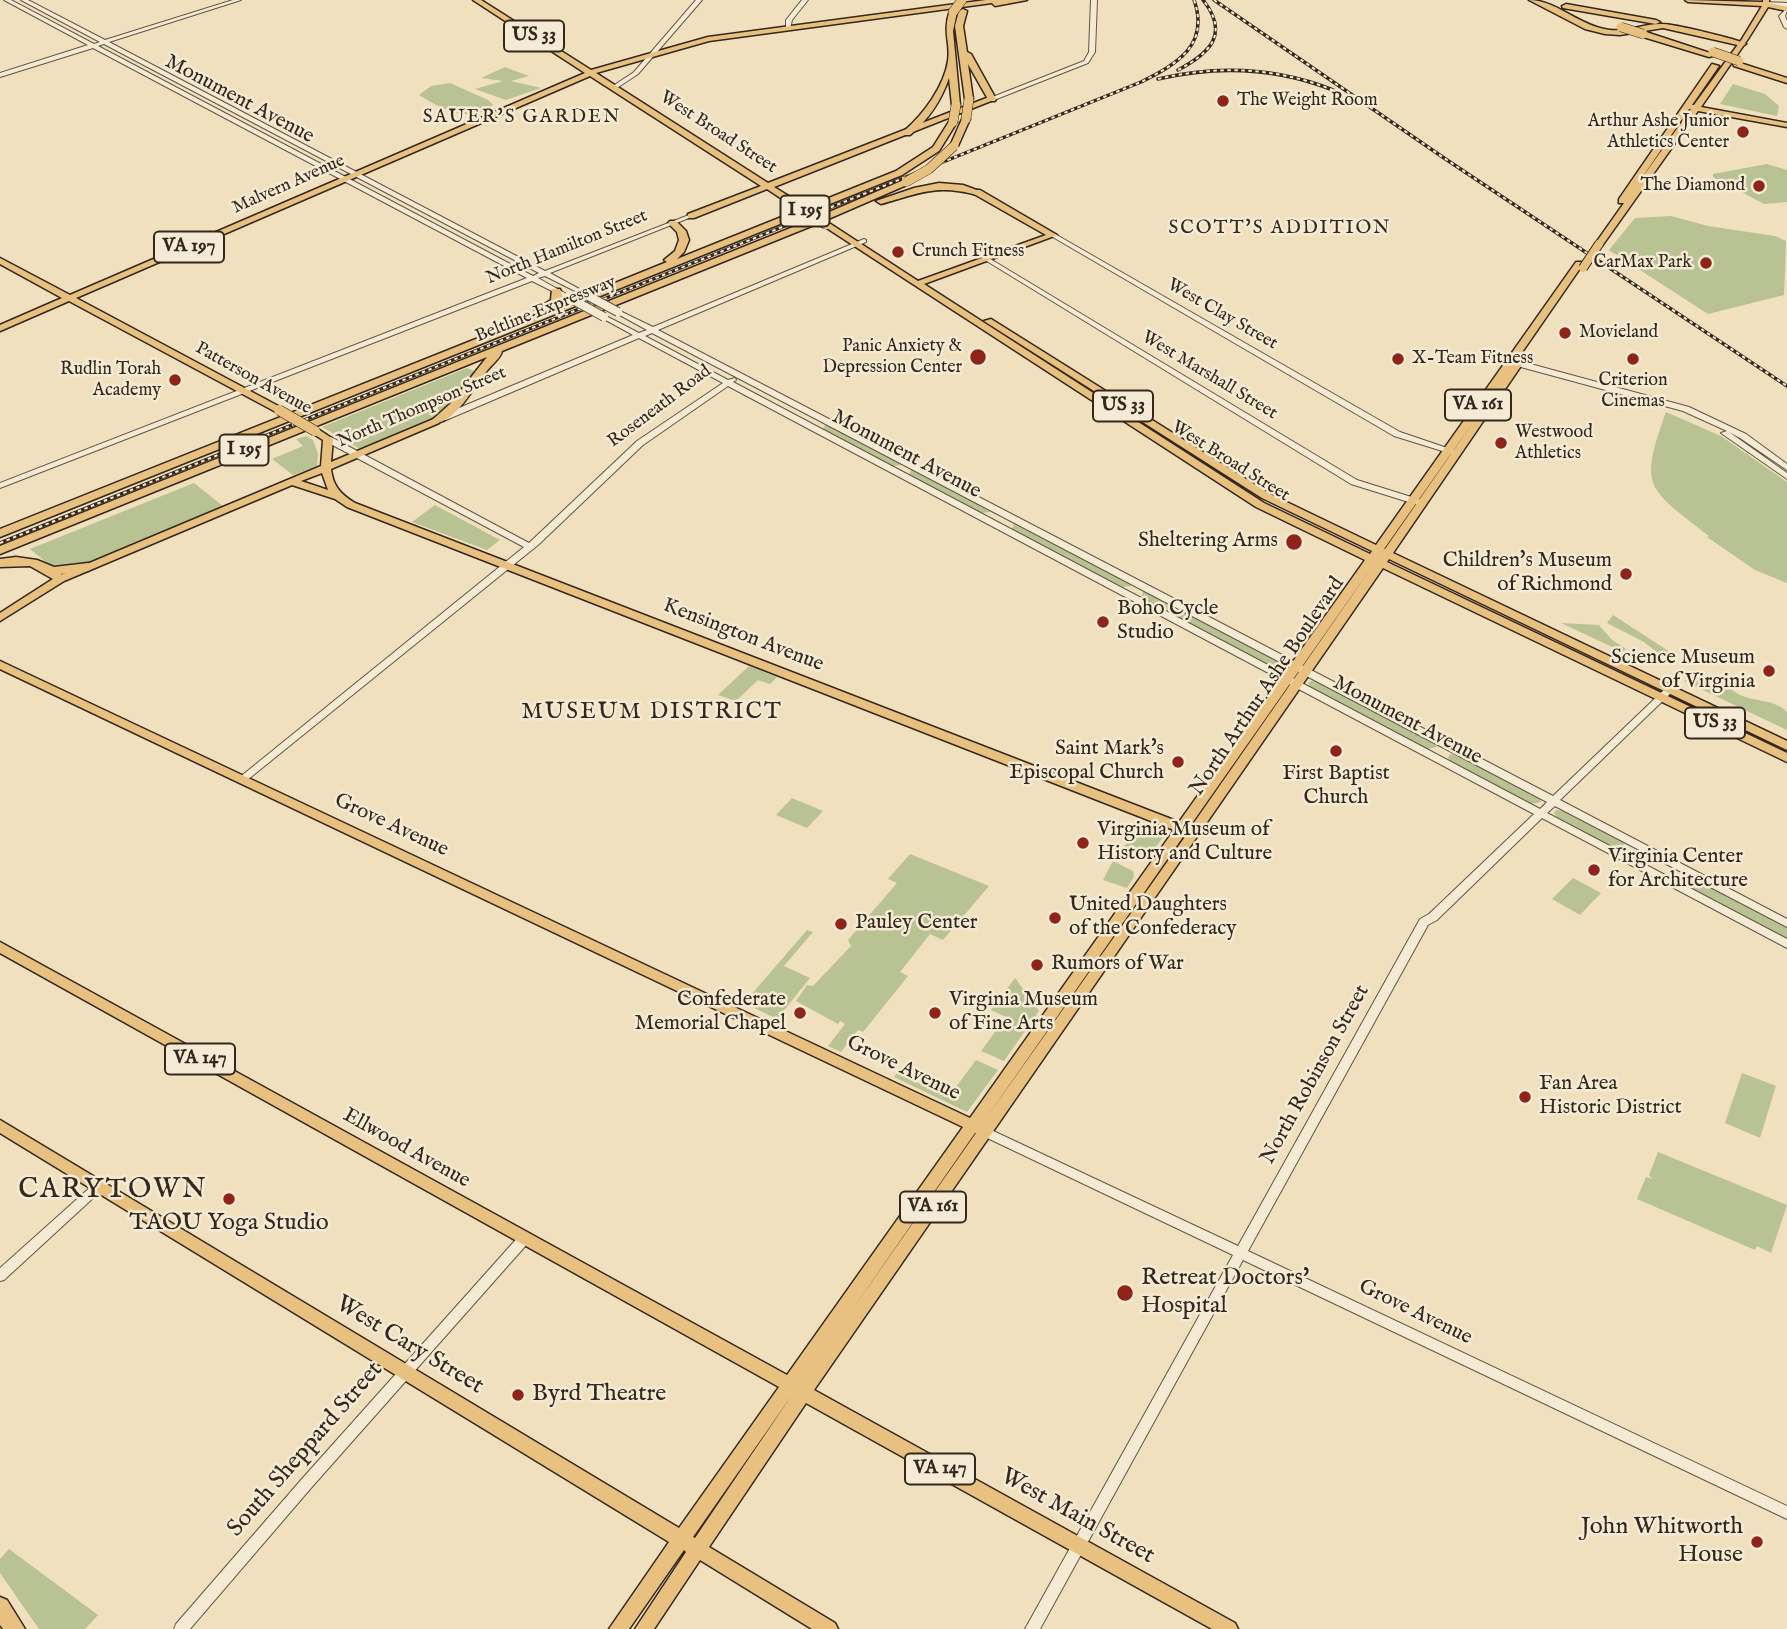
<!DOCTYPE html>
<html>
<head>
<meta charset="utf-8">
<style>
	body { margin:0 }
	canvas { display:block; background:#f0e0be }
</style>
</head>
<body>
<canvas width="1787" height="1629"></canvas>
<script>
const g = document.querySelector('canvas').getContext('2d');
g.lineJoin = 'round';
function fill(path, color) {
  g.fillStyle = color;
  g.fill(path, 'evenodd');
}
function stroke(path, color, width, dash) {
  g.strokeStyle = color;
  g.lineWidth = width;
  g.lineCap = dash ? 'butt' : 'round';
  g.setLineDash(dash || []);
  g.stroke(path);
}
function label(font, color, halo, rows, align = 'center') {
  g.font = font + ' "IM FELL English",serif';
  g.lineWidth = 5;
  g.setLineDash([]);
  g.textBaseline = 'middle';
  g.strokeStyle = halo;
  g.fillStyle = color;
  for (const [text, x, y, turn = 0] of rows) {
    g.save();
    g.translate(x, y);
    g.rotate((+turn || 0) * Math.PI / 180);
    g.textAlign = isNaN(turn) ? turn : align;
    if (halo) g.strokeText(text, 0, 0);
    g.fillText(text, 0, 0);
    g.restore();
  }
}
fill(new Path2D(`
	M505,67L529,76L511,81L541,88L506,100L475,89L503,81L481,78Z
	M450,83L488,100L493,105C471,125 440,108 419,95L431,86Z
	M1733,84L1765,94L1779,106L1777,116L1720,104Z
	M1767,164L1787,170V202L1764,204L1713,177V174Z
	M1671,216L1708,226L1775,236L1786,241L1784,295L1708,314L1609,250L1635,218Z
	M467,368L474,371L460,398L439,415L360,449L322,427Z
	M1666,412L1721,436L1787,482V583L1755,570L1707,537L1709,536C1648,488 1638,489 1666,412Z
	M825,425H830L901,462V465L893,466L823,429Z
	M306,436L313,440L318,454L317,466L293,475L272,459L303,446L296,439Z
	M911,470H917L991,512L981,513L909,475Z
	M194,483L224,507L81,566L52,567L30,549Z
	M435,505L500,540L487,550L412,522Z
	M1014,524L1131,584L1132,586L1122,587L1012,529Z
	M1143,592H1149L1282,662L1284,666L1274,668L1141,598Z
	M1613,615L1673,654L1665,655L1658,653L1644,642L1607,623Z
	M1561,623L1599,625L1612,640L1626,649L1623,652Z
	M749,666L777,677L770,684L758,680L736,701L718,695Z
	M1700,675L1725,679C1736,707 1771,694 1787,712V730L1684,681Z
	M1311,681H1318L1434,743L1437,747L1427,749L1310,687L1308,683Z
	M1450,754L1457,755L1539,797L1541,802L1532,804L1450,761L1448,758Z
	M792,798L823,811L807,828L776,815Z
	M1556,810L1564,811L1623,842L1626,849H1616L1557,818L1554,813Z
	M1146,831L1165,835L1148,857L1134,860L1119,853L1133,835Z
	M910,854L989,886L943,940L930,934L900,972L908,976L863,1032L858,1030L841,1052L828,1046L845,1024L840,1021L838,1024L796,1001L807,985L813,986L851,946L848,940L897,883L888,879Z
	M1113,861L1133,871L1134,877L1127,888L1103,880Z
	M1679,875H1687L1787,928V939L1680,883L1677,879Z
	M1573,878L1601,893L1580,915L1552,899Z
	M807,930L813,932L784,966L810,978L777,1019L744,1003Z
	M1015,978L1039,1011L1004,1061L981,1051L1006,1017L991,1010Z
	M976,1060L998,1070L967,1112L894,1077L897,1073L929,1088L932,1085L944,1090L949,1084L956,1087Z
	M1742,1073L1776,1086L1760,1138L1725,1123Z
	M1658,1152L1787,1205L1771,1253L1757,1246L1755,1250L1637,1199L1646,1177L1652,1179L1649,1175Z
	M9,1549L98,1615L85,1629H39L0,1573V1559Z`), '#b8c293');
const minor = new Path2D(`
	M4,0H11L94,44L100,42L21,0H28L105,40L233,0H241L109,42L545,271L689,215L694,216L550,273L583,291V293H579L545,276L538,278L570,296V298H566L532,281L0,488V483L527,278L93,48L0,77V73L88,45ZM104,44L539,273L533,276L98,46Z
	M696,0H702L638,74L617,88H613V86L634,72Z
	M802,0H808L792,20L790,29H786V20Z
	M1091,0H1097L1095,52L1088,63L994,100H990V98L1084,61L1089,52Z
	M1766,2L1787,3V7L1764,5V3Z
	M1785,10L1787,11L1785,16L1787,21V29L1784,27L1779,16Z
	M1051,234H1055L1400,432L1459,452L1458,454H1452L1394,436L1051,236Z
	M864,239L866,240V242L658,330L1553,796L1667,687H1673L1674,689L1673,691L1560,800L1787,919V927L1555,806L1547,813L1787,939V948L1542,818L1437,920L1428,925L1248,1251L1787,1506V1519L1243,1260L1040,1629H1025L1233,1255L981,1135L979,1132L981,1129L985,1127L989,1129L1238,1246L1420,919L1429,914L1534,814L728,386L643,445L538,545L246,781H240L238,779L240,777L524,547L325,441V437H331L529,543L637,441L723,383L639,338L446,420H440V416L633,335L602,318V316H606L639,333L647,330L616,313V311H620L653,327ZM652,333L1547,802L1540,809L733,382L736,380L735,378L728,380L645,336Z
	M987,257L1357,480L1421,500L1422,502L1421,504H1415L1351,484L985,260V258Z
	M1506,359H1512L1689,407L1746,434L1787,464V470L1740,438L1729,432L1787,473V479L1721,433L1727,431L1683,411L1506,363Z
	M99,1181L103,1183L105,1186L103,1189L4,1280L0,1281V1268L95,1183Z
	M524,1234L528,1235L530,1239L528,1243L311,1488L190,1629H174L176,1624L301,1480L520,1235Z`);
const major = new Path2D(`
	M473,0H481L591,70L708,37L986,0H1027L995,6L992,3L709,41L596,73L768,183L989,97L996,99L774,187L800,203V207H794L767,189L694,218H688V214L761,186L590,76L76,298L282,408V412H276L69,301L0,331V325L62,298L0,264V258L70,295L585,73Z
	M1685,0L1763,2V0H1769V3L1787,7V11L1768,7L1748,39L1701,107L1787,123V127L1698,111L1602,246H1596L1595,244L1624,203H1619V199L1712,64L1719,66L1692,105H1694L1742,39L1762,6L1688,2ZM1689,109H1691L1637,185Z
	M974,190H980L1057,235L924,284L1264,503L1370,554L1372,551L1262,498L984,321L991,319L1270,494L1376,545L1576,262H1582L1583,264L1516,361L1523,363L1393,553L1787,741V750L1389,559L1387,562L1787,753V762L1383,568L814,1390L1235,1623L1238,1629H1212L806,1403L709,1547L835,1623L838,1629H812L700,1560L654,1629H635L686,1552L684,1550L629,1629H609L669,1542L0,1133V1120L679,1528L779,1387L0,953V942L787,1375L963,1127L0,669V661L970,1118L1174,830L347,507L335,499L292,485L64,581L0,621V613L56,577L321,466L323,440L312,433V429H318L333,439L331,462L436,418L439,419V423L331,469C333,486 340,494 355,503L1179,822L1365,560L1256,507L822,225L829,223L918,281L1046,235L974,194ZM1474,421L1385,549H1384ZM322,473L328,490L301,481ZM1374,564L1191,827L1190,826ZM1185,834H1187L982,1124ZM975,1133H976L852,1310ZM792,1395L695,1538L693,1537Z`);
const highway = new Path2D(`
	M1529,0C1555,0 1578,24 1604,29C1624,34 1643,23 1663,24C1674,24 1737,39 1746,44L1742,46L1663,28L1620,35L1605,34L1585,29Z
	M1566,4L1656,20L1660,22L1656,24L1563,8L1562,6Z
	M963,9L967,11L963,26L967,52L971,54L996,99L995,101H989L968,64L973,99L969,102L965,99L955,26L959,11Z
	M950,10L957,12L953,31L960,105L956,108L952,105L949,78C941,101 929,119 910,135H904V131C924,114 944,86 948,61C951,42 942,33 950,10Z
	M1640,32H1646L1716,55L1709,57L1640,36Z
	M1737,62L1787,78V83L1734,66L1733,64Z
	M966,116L970,119L958,146L951,148L950,146L962,119Z
	M953,119L957,122L939,151L902,175L0,537V529L541,313L535,310L551,300L552,289H560L563,297L559,304L546,311L667,262L664,260L675,251L679,240L677,232L668,223L670,221H676L686,231L689,240L684,252L677,259L896,171L933,147L950,120Z
	M906,179L911,182L909,184L819,223L502,351C501,358 491,365 486,372C474,386 454,426 432,423L431,421L450,404L487,357L0,554V546L813,219Z
	M939,183L963,185L982,192L977,195C936,184 920,193 881,204L876,201L914,188Z
	M16,557L37,560L54,567L88,563L94,567L88,571L61,574L66,579L60,583L30,566L0,567V559Z
	M0,1597L7,1600L25,1629H3L0,1625Z`);
stroke(minor, '#635544', 2);
stroke(major, '#34271c', 3);
stroke(highway, '#34271c', 3);
fill(minor, '#f5ebd5');
fill(major, '#e8c07f');
fill(highway, '#e8c07f');
const rail = new Path2D(`
	M1214,0L1444,158L1787,386
	M1178,70C1210,53 1230,34 1203,0
	M1158,79C1218,65 1275,67 1333,90
	M0,543L1141,82C1177,64 1210,45 1194,0`);
stroke(rail, '#34271c', 3.5);
stroke(rail, '#f5ebd5', 2, [3.5]);
const minorBridge = new Path2D(`
	M581,292L618,312
	M568,297L604,317`);
const majorBridgeFar1 = new Path2D(`
	M797,205L826,225
	M1583,268L1599,244`);
const majorBridge = new Path2D(`
	M279,410L315,431`);
const highwayBridge = new Path2D(`
	M953,12L962,0
	M1621,27L1643,34
	M1713,52L1739,61
	M966,119L969,99
	M953,122L956,105
	M906,182L929,169L954,146`);
stroke(minorBridge, '#635544', 10, []);
stroke(majorBridgeFar1, '#34271c', 10, []);
stroke(majorBridge, '#34271c', 11, []);
stroke(highwayBridge, '#34271c', 10, []);
stroke(minorBridge, '#f5ebd5', 8);
stroke(majorBridgeFar1, '#e8c07f', 8);
stroke(majorBridge, '#e8c07f', 10);
stroke(highwayBridge, '#e8c07f', 9);
for (const [x, y, r, color] of [
	[1223,101,7,"#8f2418"],
	[1743,132,7,"#8f2418"],
	[1759,186,7,"#8f2418"],
	[898,252,7,"#8f2418"],
	[1706,263,7,"#8f2418"],
	[1565,333,7,"#8f2418"],
	[978,357,9,"#8f2418"],
	[1398,359,7,"#8f2418"],
	[1633,359,7,"#8f2418"],
	[175,380,7,"#8f2418"],
	[1501,443,7,"#8f2418"],
	[1294,542,9,"#8f2418"],
	[1626,574,7,"#8f2418"],
	[1103,622,7,"#8f2418"],
	[1769,671,7,"#8f2418"],
	[1336,751,7,"#8f2418"],
	[1178,762,7,"#8f2418"],
	[1083,843,7,"#8f2418"],
	[1594,870,7,"#8f2418"],
	[1055,918,7,"#8f2418"],
	[841,924,7,"#8f2418"],
	[1037,965,7,"#8f2418"],
	[800,1013,7,"#8f2418"],
	[935,1013,7,"#8f2418"],
	[1525,1097,7,"#8f2418"],
	[229,1199,7,"#8f2418"],
	[1125,1293,9,"#8f2418"],
	[518,1395,7,"#8f2418"],
	[1757,1542,7,"#8f2418"]
]) {
  const dot = new Path2D();
  dot.arc(x, y, r, 0, 2 * Math.PI);
  g.fillStyle = color;
  g.fill(dot);
  stroke(dot, '#f5ebd5', 2.5);
}
label('18px', '#34271c', '#f5ebd5', [
	["The Weight Room",1237,101],
	["Arthur Ashe Junior",1729,122,"right"],
	["Athletics Center",1729,143,"right"],
	["The Diamond",1745,186,"right"],
	["Crunch Fitness",912,252],
	["CarMax Park",1692,263,"right"],
	["Movieland",1579,333],
	["Panic Anxiety &",962,347,"right"],
	["Depression Center",962,368,"right"],
	["X-Team Fitness",1412,359],
	["Rudlin Torah",161,370,"right"],
	["Academy",161,391,"right"],
	["Criterion",1633,381,"center"],
	["Cinemas",1633,402,"center"],
	["Westwood",1515,433],
	["Athletics",1515,454]
], 'left');
label('18px', '#34271c', '#f5ebd5', [
	["West Broad Street",718,133,33],
	["Malvern Avenue",289,185,-24],
	["North Hamilton Street",567,248,-22],
	["Beltline Expressway",546,310,-22],
	["West Clay Street",1222,315,30],
	["West Marshall Street",1209,376,31],
	["Patterson Avenue",253,379,29],
	["Roseneath Road",660,407,-37],
	["North Thompson Street",422,408,-23],
	["West Broad Street",1230,462,32]
]);
for (const [x, y, w] of [
	[534,36,60],
	[805,211,49],
	[189,247,70],
	[1478,405,66],
	[1123,406,60],
	[244,450,49],
	[1715,723,60],
	[200,1059,70],
	[933,1207,66],
	[940,1469,70]
]) {
  const box = new Path2D();
  box.roundRect(x - w / 2, y - 15.5, w, 31, 5);
  g.fillStyle = '#f5ebd5';
  g.fill(box);
  stroke(box, '#34271c', 2);
}
label('bold 19px', '#34271c', null, [
	["US 33",534,36],
	["I 195",805,211],
	["VA 197",189,247],
	["VA 161",1478,405],
	["US 33",1123,406],
	["I 195",244,450],
	["US 33",1715,723],
	["VA 147",200,1059],
	["VA 161",933,1207],
	["VA 147",940,1469]
]);
g.letterSpacing = '2px';
label('19px', '#34271c', '#f5ebd5', [
	["SAUER'S GARDEN",522,118],
	["SCOTT'S ADDITION",1280,229]
]);
g.letterSpacing = '0px';
label('21px', '#34271c', '#f5ebd5', [
	["Monument Avenue",239,100,28],
	["Monument Avenue",906,455,28],
	["Kensington Avenue",743,636,21],
	["North Arthur Ashe Boulevard",1268,687,-56],
	["Monument Avenue",1407,721,28],
	["Grove Avenue",391,826,25],
	["Grove Avenue",903,1069,26],
	["North Robinson Street",1316,1075,-61],
	["Ellwood Avenue",406,1149,29],
	["Grove Avenue",1415,1313,26]
]);
label('21px', '#34271c', '#f5ebd5', [
	["Sheltering Arms",1278,542,"right"],
	["Children's Museum",1612,562,"right"],
	["of Richmond",1612,586,"right"],
	["Boho Cycle",1117,610],
	["Studio",1117,634],
	["Science Museum",1755,659,"right"],
	["of Virginia",1755,683,"right"],
	["Saint Mark's",1164,750,"right"],
	["Episcopal Church",1164,774,"right"],
	["First Baptist",1336,775,"center"],
	["Church",1336,799,"center"],
	["Virginia Museum of",1097,831],
	["History and Culture",1097,855],
	["Virginia Center",1608,858],
	["for Architecture",1608,882],
	["United Daughters",1069,906],
	["of the Confederacy",1069,930],
	["Pauley Center",855,924],
	["Rumors of War",1051,965],
	["Confederate",786,1001,"right"],
	["Memorial Chapel",786,1025,"right"],
	["Virginia Museum",949,1001],
	["of Fine Arts",949,1025],
	["Fan Area",1539,1085],
	["Historic District",1539,1109]
], 'left');
g.letterSpacing = '2px';
label('23px', '#34271c', '#f5ebd5', [
	["MUSEUM DISTRICT",652,713]
]);
g.letterSpacing = '0px';
label('24px', '#34271c', '#f5ebd5', [
	["TAOU Yoga Studio",229,1224,"center"],
	["Retreat Doctors'",1141,1279],
	["Hospital",1141,1307],
	["Byrd Theatre",532,1395],
	["John Whitworth",1743,1528,"right"],
	["House",1743,1556,"right"]
], 'left');
label('24px', '#34271c', '#f5ebd5', [
	["West Cary Street",409,1346,31],
	["South Sheppard Street",306,1450,-49],
	["West Main Street",1077,1517,29]
]);
g.letterSpacing = '2px';
label('28px', '#34271c', '#f5ebd5', [
	["CARYTOWN",113,1191]
]);
g.letterSpacing = '0px';
</script>
</body>
</html>
